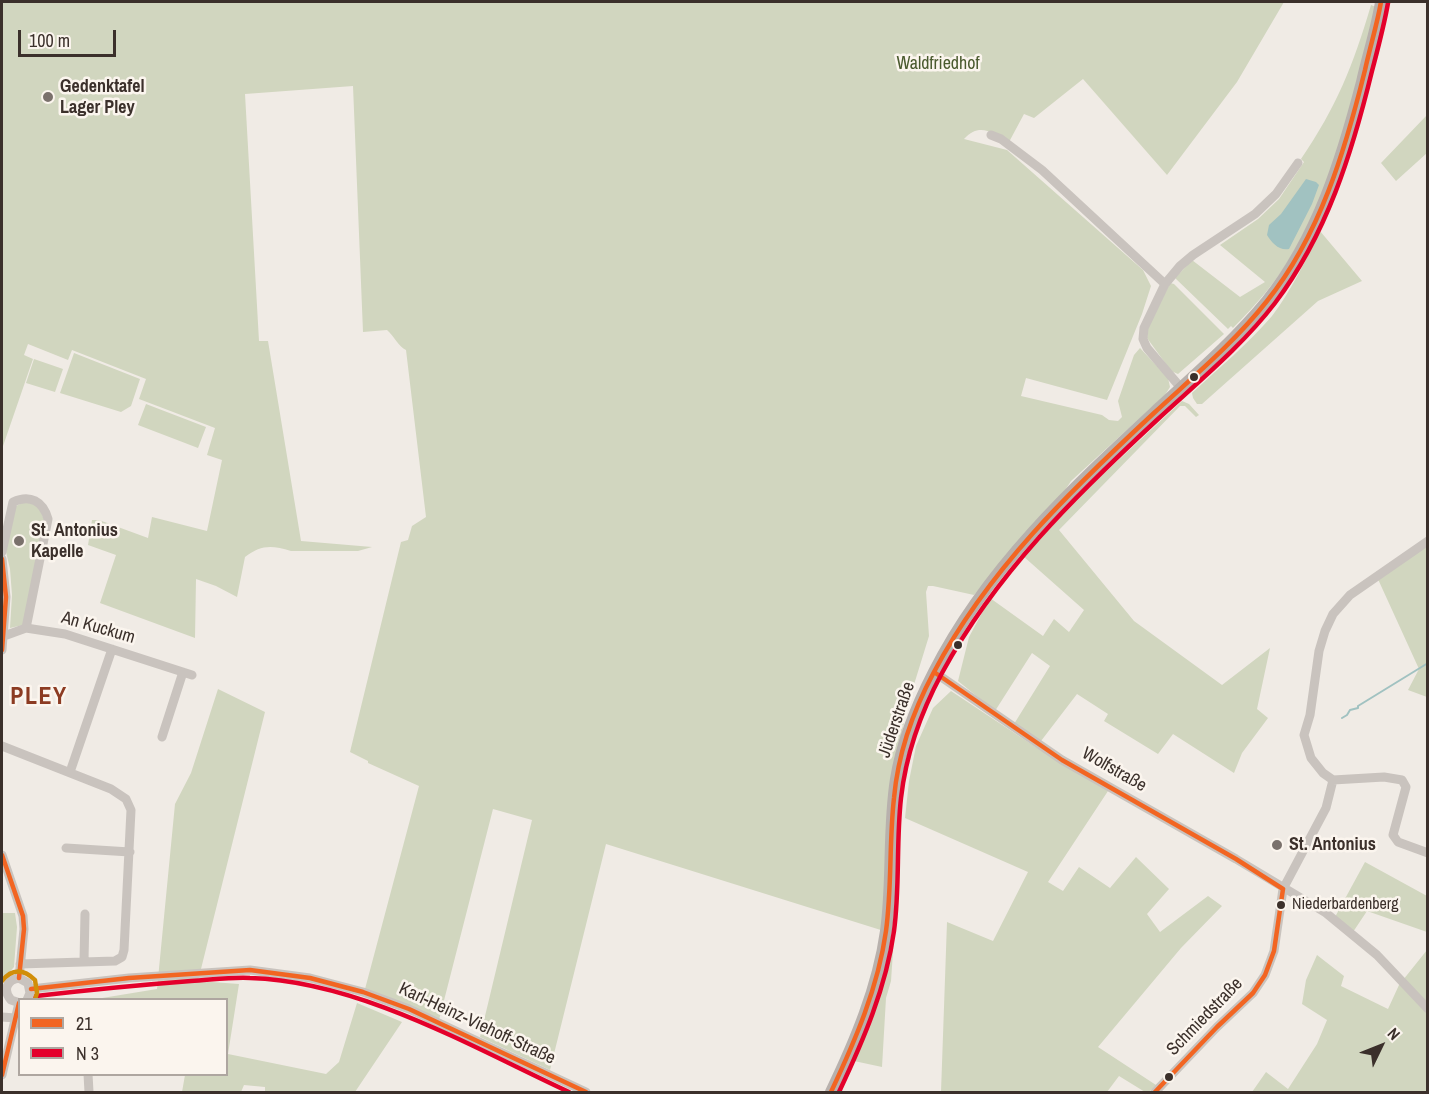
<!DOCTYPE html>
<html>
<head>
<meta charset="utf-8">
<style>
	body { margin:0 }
	#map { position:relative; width:1429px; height:1094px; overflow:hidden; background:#f0ebe5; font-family:"Archivo Narrow",sans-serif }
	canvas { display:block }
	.frame { position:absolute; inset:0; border:3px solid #3b302b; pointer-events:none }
	.legend { position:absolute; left:18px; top:998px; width:210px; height:78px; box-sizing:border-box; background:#fbf5ee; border:2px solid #aea6a0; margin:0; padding:8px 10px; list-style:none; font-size:18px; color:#3b302b }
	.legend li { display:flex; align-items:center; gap:12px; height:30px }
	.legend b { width:30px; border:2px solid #aea6a0 }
	.north { position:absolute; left:1351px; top:1016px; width:60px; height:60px; -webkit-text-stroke:4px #fbf5ee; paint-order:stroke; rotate:47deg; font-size:16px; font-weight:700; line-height:24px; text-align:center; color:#3b302b }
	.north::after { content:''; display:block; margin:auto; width:21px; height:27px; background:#3b302b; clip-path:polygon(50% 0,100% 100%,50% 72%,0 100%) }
	.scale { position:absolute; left:18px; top:30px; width:98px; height:27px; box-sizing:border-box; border:3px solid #3b302b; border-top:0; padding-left:8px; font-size:18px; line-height:21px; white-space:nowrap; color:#3b302b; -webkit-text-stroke:4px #fbf5ee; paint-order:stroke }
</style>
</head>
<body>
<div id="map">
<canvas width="1429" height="1094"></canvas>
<div class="frame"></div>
<ul class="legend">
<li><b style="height:8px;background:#f26522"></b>21</li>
<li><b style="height:8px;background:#e4002b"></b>N 3</li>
</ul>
<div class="north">N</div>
<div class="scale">100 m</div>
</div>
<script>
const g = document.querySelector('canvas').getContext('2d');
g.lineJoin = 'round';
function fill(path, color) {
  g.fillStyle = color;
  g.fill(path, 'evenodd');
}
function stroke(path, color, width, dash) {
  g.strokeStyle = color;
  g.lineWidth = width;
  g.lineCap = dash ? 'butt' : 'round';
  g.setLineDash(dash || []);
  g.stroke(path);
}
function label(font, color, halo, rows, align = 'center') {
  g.font = font + ' "Archivo Narrow",sans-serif';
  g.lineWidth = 5;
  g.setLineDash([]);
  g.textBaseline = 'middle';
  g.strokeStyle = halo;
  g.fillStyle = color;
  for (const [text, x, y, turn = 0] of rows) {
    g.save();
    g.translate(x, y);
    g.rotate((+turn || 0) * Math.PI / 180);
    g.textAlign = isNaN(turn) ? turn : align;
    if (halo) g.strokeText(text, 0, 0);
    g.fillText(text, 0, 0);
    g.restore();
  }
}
fill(new Path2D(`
	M2,2H1284L1237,82L1167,175L1083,79L1034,118L1024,114L1009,142C992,133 980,122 964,139L1007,150L1143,270L1151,286L1142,314L1107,400L1026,378L1021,396L1102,415L1109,420L1118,421L1122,417L1118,401L1134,355L1140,348L1168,378L1170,387L1165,395L1071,481L1056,504L974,595L933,586H928L926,592L929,636L908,704L892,780L884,931L606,844L550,1070L480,1037L532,820L493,809L439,1020L365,989L419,786L368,763V761L350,752L401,542L408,540L412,526L426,517L406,350C399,347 394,336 387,330L363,332L353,86L245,94L259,341H268L301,541L372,547L358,551H291C271,545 261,545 245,557L237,597L216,586L196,579L195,638L100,603L116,555L88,545L92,520H99L148,538L152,517L207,531L222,460L207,455L215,428L139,399L146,379L72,350L68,360L28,344L24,355L33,359L2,449Z
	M1371,5L1376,7C1355,90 1338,179 1293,253C1277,281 1256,305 1233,328L1231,326L1228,329L1175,278L1192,260L1240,297L1265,282L1220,245L1258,219L1279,199L1304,162L1301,159C1337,106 1353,66 1371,5Z
	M1427,115V153L1396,181L1381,163Z
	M1320,231L1362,281L1318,301L1202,404H1197L1193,398L1192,393C1219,368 1248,344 1272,316C1290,293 1307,258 1320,231Z
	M1170,283L1174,284L1224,334L1178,374L1171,371L1147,338L1148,328Z
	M74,353L140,379L131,406L121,412L60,393Z
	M34,359L63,369L55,392L26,383Z
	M1182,401L1189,404L1199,415L1196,417L1185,406H1180L1059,530L1134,621L1222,685L1270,648L1257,709L1268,718L1242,753L1234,773L1173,734L1158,754L1104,721L1108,714L1077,694L1041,741L1014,724L1050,666L1032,653L995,711L958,681L969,637L990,598L1043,636L1054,619L1069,632L1084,610L1023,556L1097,480Z
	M146,404L206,427L198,448L138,425Z
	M26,501L39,506L44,520L23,625L10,628L12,595L10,569L6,552L14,507Z
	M1427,544V697L1408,690L1419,669L1377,577Z
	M218,689L265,712L198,981L239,984L228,1054L326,1074L339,1062L357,1003L402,1022L355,1092H265V1087L244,1085L241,1092H182L185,1075L226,1074V1000H90L157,989L175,804L191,773Z
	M951,691L1037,748L1108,791L1048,882L1063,891L1079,867L1110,888L1136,857L1169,889L1147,914L1160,932L1208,896L1222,906L1181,948L1098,1047L1156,1085L1149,1092H1145L1119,1076L1107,1092H941L947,922L993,941L1028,872L905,818L909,781L916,746L933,708Z
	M1365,862L1427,896V932L1367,911L1353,932L1335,917Z
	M2,913H15L17,927L14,967L2,981Z
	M891,936L894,937L891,981L886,998L882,1067L854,1061C871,1021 882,979 891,936Z
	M1427,950V1092H1252L1266,1072L1288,1089L1317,1044L1327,1020L1302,1004L1306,980L1317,955L1344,976L1341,986L1388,1009L1399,985Z`), '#d1d6bf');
fill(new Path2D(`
	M1306,179L1316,182L1319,185L1312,204L1289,249C1279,251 1272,243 1267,235L1269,225L1281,214Z`), '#a1c2c1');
stroke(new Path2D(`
	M1342,718L1347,715L1350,710L1358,708V706L1428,663`), '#a1c2c1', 2);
stroke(new Path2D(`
	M991,135L1001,139L1042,170L1165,284
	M1181,388L1147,348L1143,339L1144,328L1165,284L1180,266L1193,255L1255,214L1276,194L1298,163
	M2,552L13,502C30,494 43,501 48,519L26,628
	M2,559L6,597L2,650
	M4,636L26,628L65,634L192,675
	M934,672L1062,760L1236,859L1326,913L1377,955L1428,1009
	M162,737L183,672
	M2,746L111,789L126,799L131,810L124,950L122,957L115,961L20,964
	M70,772L112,649
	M1333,780L1323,773L1311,758L1304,735L1310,715L1319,651L1325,631L1333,614L1350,595L1428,541
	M1333,780L1384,777L1402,780L1406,787L1393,835L1398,842L1428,853
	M66,848L130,852
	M2,855L23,916L24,929L19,978
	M84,961L85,914
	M31,989L129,978L250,970L310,978L363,992L409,1009L586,1092
	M20,1003L11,1000C3,991 6,980 19,978L28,983L30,993L27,1000
	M2,1017L15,1018
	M88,1074L89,1092
	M2,1075L19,1003
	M1155,1092L1217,1027L1253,993L1265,975L1274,951L1283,889L1326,808L1333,780`), '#c9c3be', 9);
stroke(new Path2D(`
	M831,1092C855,1042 878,988 886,931C893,881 888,829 896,779C902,742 917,705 934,672C987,567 1074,487 1159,408C1196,374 1235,340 1267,301C1318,237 1342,159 1362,82C1368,55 1377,28 1381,2`), '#b8b1ad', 12);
stroke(new Path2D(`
	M2,559L6,597L2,650
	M934,672L1062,760L1236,859L1283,889
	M2,855L23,916L24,929L19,978
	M31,989L129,978L250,970L310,978L363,992L409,1009L586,1092
	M2,1075L19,1003
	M831,1092C855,1041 878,988 886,931C892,887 889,842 894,798C898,754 913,711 934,672C988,570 1070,491 1154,413C1193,377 1234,343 1267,301C1320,235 1345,151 1365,70C1370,47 1377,25 1381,2
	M1155,1092L1217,1027L1253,993L1265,975L1274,951L1283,889`), '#f26522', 4.5);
stroke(new Path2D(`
	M35,1000L36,996C88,990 139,985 191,981C210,980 230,977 250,978C359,981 472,1047 569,1092
	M839,1092C863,1041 886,988 894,931C900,887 896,843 901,798C906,754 921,712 942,673C996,573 1076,495 1158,419C1198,382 1242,346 1275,303C1327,234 1352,153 1372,71C1378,48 1384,26 1388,3`), '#e4002b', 4.5);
stroke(new Path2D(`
	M2,981C12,968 24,969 35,980L37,993L35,1000`), '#d18e09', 4.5);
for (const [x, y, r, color] of [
	[48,97,6,"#7a716c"],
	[1194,377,5,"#3b302b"],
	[19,541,6,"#7a716c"],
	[958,645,5,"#3b302b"],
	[1277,845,6,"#7a716c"],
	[1281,905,5,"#3b302b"],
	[1169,1077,5,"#3b302b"]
]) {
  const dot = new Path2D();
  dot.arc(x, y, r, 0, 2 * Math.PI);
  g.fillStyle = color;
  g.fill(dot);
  stroke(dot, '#fbf5ee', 2);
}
label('16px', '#3b302b', '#fbf5ee', [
	["Niederbardenberg",1292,905]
], 'left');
label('18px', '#4a5a2e', '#fbf5ee', [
	["Waldfriedhof",938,64]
]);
label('bold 18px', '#3b302b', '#fbf5ee', [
	["Gedenktafel",60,87],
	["Lager Pley",60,108],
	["St. Antonius",31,531],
	["Kapelle",31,552],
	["St. Antonius",1289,845]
], 'left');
label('18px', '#3b302b', '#fbf5ee', [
	["An Kuckum",98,628,16],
	["Jüderstraße",897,720,-71],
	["Wolfstraße",1114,770,30],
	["Schmiedstraße",1205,1017,-46],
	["Karl-Heinz-Viehoff-Straße",477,1024,25]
]);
g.letterSpacing = '1.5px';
label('bold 24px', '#8c3b22', '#fbf5ee', [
	["PLEY",39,698]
]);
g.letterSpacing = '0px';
</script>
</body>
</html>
